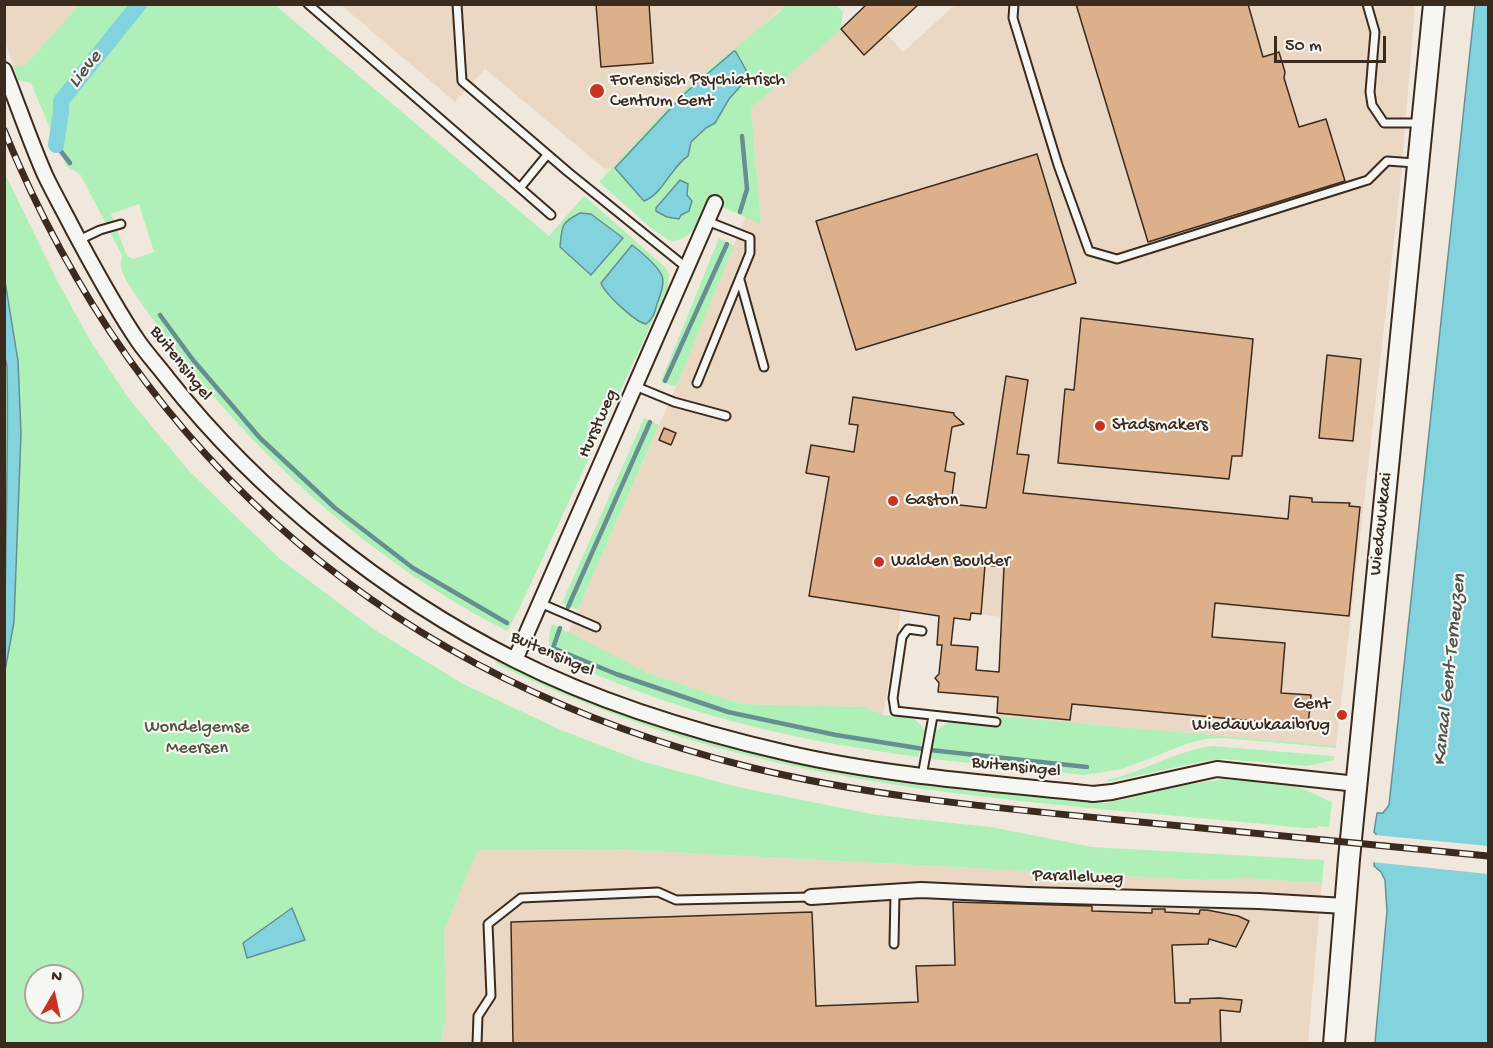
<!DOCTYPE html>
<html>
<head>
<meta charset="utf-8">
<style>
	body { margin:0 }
	#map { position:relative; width:1493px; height:1048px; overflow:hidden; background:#f1e8dd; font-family:"Gochi Hand",sans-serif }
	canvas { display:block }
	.frame { position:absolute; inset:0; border:6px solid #3b2a1e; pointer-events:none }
	.north { position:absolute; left:24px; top:964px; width:60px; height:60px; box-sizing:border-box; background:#f6f6f2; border:2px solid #aba49d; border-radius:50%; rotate:9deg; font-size:16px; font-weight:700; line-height:24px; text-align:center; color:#3b2a1e }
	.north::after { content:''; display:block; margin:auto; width:21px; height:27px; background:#c8321e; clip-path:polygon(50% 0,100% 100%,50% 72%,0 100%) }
	.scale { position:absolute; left:1274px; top:36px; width:112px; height:27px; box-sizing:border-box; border:3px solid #3b2a1e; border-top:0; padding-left:8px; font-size:18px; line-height:21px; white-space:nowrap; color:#3b2a1e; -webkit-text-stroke:4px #f6f6f2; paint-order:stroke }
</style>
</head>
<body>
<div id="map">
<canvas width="1493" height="1048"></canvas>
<div class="frame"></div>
<div class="north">N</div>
<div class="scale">50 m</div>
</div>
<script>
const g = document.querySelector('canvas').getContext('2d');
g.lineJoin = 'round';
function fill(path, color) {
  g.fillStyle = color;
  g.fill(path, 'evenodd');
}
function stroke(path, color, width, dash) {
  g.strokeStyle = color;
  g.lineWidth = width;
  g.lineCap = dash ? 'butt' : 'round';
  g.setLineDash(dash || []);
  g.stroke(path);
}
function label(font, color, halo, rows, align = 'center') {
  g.font = font + ' "Gochi Hand",sans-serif';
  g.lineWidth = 4.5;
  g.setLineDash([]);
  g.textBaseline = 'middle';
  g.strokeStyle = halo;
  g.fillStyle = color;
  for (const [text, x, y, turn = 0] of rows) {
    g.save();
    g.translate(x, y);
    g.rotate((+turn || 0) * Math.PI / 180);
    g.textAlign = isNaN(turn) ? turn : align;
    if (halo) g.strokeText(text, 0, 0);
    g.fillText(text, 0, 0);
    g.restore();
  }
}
fill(new Path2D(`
	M5,5H79L24,66L13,65L5,42Z
	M341,5H785L614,168L606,170L485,69L455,102Z
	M955,5H1415L1400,188L1336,746L997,716L1002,617L971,613L970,620L901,610L883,715L866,707L742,704L648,673L568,633L676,387L746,216L761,223L751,108L863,8L903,52Z
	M611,849L1202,880L1244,878L1322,883L1308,1043L441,1044L446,1016L444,930L478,850Z`), '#ead7c4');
fill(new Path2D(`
	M79,5H275L549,236L584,196L666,268L669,275L668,288L519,609L507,631C371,562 257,458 166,337C157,325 123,280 121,268C120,264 122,259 122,255L80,174L66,166L31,83L18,80L13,65L24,66ZM139,204L154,252L134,259L127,256L111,214Z
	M785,5H837L843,12L841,29L751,108L761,224L722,207L724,202L709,196C702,215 695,241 670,241L651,228L599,182L687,87L777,14Z
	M4,172L59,284L91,342L129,399L189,471L280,559L375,630L463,684L561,730L644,762L738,787L876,815L991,827L1092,847L1324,860L1322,883L1244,878L1202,880L611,849L478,850L444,930L446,1016L441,1043H5L4,671L14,622L21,433L18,361L5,281ZM36,976H72V1012H36Z
	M719,238L734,246L676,387L661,381Z
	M5,354L7,366L9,457L5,574Z
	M644,418L659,425L578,610L562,603Z
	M552,624L648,673L742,704L866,707L883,715L914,718L925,730L918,757C845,747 773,734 703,713C651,698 602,677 552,657C548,645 548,636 552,624Z
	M500,660L607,709L674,731L802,764L918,783L1106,803L1184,785L1225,779L1299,787L1332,802L1329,827L1318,826L1317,828H1303C1066,803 822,797 598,708C563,694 527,680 494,662Z
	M997,716L1336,746V748L1224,738L1206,739L1189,743L1122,769L1084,775L931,759L930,750L934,732L949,722L996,725Z
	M1213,746L1334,756V760L1307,766L1223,759L1205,761L1108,782L1107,780C1144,772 1176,750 1213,746Z`), '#aff0b8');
const water = new Path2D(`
	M1475,5H1488V1043H1375L1387,911L1385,880L1381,872L1374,866L1376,834L1374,832L1377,813H1383L1389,805Z
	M734,51L736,52L746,70V80L729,99L715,123L706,128L691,142L688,156C671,167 663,194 644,201L615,168L684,94Z
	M680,180L688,184L687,195L692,201L689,211L681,215L679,219L667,217L656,211V208Z
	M580,213L591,214L623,238L591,275L560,247C562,225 561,223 580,213Z
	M632,245C641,252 658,266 662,276C665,284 660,296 657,304C655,312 653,319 646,324C635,322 605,294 601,283Z
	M5,281L18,361L21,433L14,622L5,671C4,569 9,468 7,366L4,354Z
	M292,908L305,940L247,958L243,943Z`);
fill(water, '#83d3df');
stroke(water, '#668f92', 1.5);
fill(new Path2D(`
	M1375,835L1488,846V874L1372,862Z`), '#f1e8dd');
stroke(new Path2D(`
	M56,145L70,163
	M740,212L747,189L742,136
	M160,315L193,360L260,438L335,508L413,568L507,623
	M665,381L727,244
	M568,607L650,422
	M560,628L553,648L616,674L728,712L836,735L930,750L1087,767`), '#668f92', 4.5);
stroke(new Path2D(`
	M56,145L61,112V101L139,4`), '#83d3df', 16);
const building = new Path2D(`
	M596,4H649L653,63L601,67Z
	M867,4H919L864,55L841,29Z
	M1076,4H1248L1263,57L1279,52L1285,72L1284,78L1299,127L1326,119L1345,181L1148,242Z
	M1037,154L1076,283L856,350L816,221Z
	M1081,318L1253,339L1242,456H1232L1229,479L1058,463L1065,389L1074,390Z
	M1327,355L1361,359L1353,441L1319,438Z
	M1006,376L1028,380L1017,454L1029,455L1023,493L1288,519L1290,496L1312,498V502L1350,503L1349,506L1360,507L1349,616L1215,603L1212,637L1285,643L1281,693L1311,695L1308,726L1072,704L1070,720L997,713L998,697L938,692L939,683L935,678L939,674L942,645H937L939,616L809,596L829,477L806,473L811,445L854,452L858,425L849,424L853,397L954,413V415L964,424L952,427L945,471L955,473L951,504L986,508ZM985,565L1004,567L999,672L976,670L978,647L951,645L954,618L970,620L971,613L981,614Z
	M664,428L676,433L671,445L659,440Z
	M953,902L1092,906V911L1152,913V909H1165V912L1199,914L1200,910H1207L1238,916L1249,921L1236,947L1209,939L1208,944L1172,945L1175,1003H1190V999L1219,998L1242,1000L1240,1012L1220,1010L1221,1044H513L511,922L812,912L816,1006L918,1002L916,966L955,965Z`);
fill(building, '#dbb08b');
stroke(building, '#3b2a1e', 1.5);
const service = new Path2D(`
	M308,4L520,188L547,155
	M457,4L462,81L568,172L687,268
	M1014,4L1013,18L1058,165L1089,251L1117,259L1368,180L1387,161L1415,163
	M1367,4L1375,32L1370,92L1372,105L1384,123H1419
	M520,188L551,215
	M79,240L100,230L121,224
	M740,280L764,367
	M697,383L750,253V238L707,221
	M635,386L674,402L726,416
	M540,603L596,627
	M922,631L908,629L902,637L893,698L895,711L996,722
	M922,776L933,716
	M894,944L895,893
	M477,1044L478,1016L491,996L488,924L521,898L658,892L676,900L811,897`);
const minor = new Path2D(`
	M4,70C18,105 30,141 45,175C54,194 65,213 74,231C94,268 114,306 138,341C147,354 158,366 168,379C258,493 385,595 515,660C598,702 695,732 787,753C887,776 990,783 1093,794L1112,792L1217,769L1357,784
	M515,660L715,203
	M811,897L921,890L1028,895L1259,901L1345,906`);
const secondary = new Path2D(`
	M1334,1044L1349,859L1434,4`);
stroke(service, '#3b2a1e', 11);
stroke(minor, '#3b2a1e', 18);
stroke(secondary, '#3b2a1e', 24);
stroke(service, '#f6f6f2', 7);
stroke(minor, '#f6f6f2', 14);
stroke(secondary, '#f6f6f2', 20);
const rail = new Path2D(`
	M4,130C141,466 399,680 749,767C867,796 988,807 1109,819C1235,831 1362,844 1488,856`);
stroke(rail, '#3b2a1e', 7);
stroke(rail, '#f6f6f2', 4.5, [14]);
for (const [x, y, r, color] of [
	[597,91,8,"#c8321e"],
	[1100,426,6,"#c8321e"],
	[893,501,6,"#c8321e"],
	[879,562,6,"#c8321e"],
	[1342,715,6,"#c8321e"]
]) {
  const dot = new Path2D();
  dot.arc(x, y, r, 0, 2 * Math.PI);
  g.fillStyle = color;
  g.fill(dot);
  stroke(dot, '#f6f6f2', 2);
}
label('18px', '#3b2a1e', '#f6f6f2', [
	["Forensisch Psychiatrisch",610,81],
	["Centrum Gent",610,102],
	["Stadsmakers",1112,426],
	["Gaston",905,501],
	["Walden Boulder",891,562],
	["Gent",1330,705,"right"],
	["Wiedauwkaaibrug",1330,726,"right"]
], 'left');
label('18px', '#3b2a1e', '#f6f6f2', [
	["Buitensingel",180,364,52],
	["Hurstweg",599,424,-66],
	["Wiedauwkaai",1382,524,-84],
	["Buitensingel",552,655,24],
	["Buitensingel",1016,768,6],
	["Parallelweg",1078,878,2]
]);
label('18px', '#52523d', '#f6f6f2', [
	["Wondelgemse",197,728],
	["Meersen",197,749]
]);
label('italic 20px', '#4d544e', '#f6f6f2', [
	["Lieve",86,70,-51],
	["Kanaal Gent-Terneuzen",1451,670,-84]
]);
</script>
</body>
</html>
